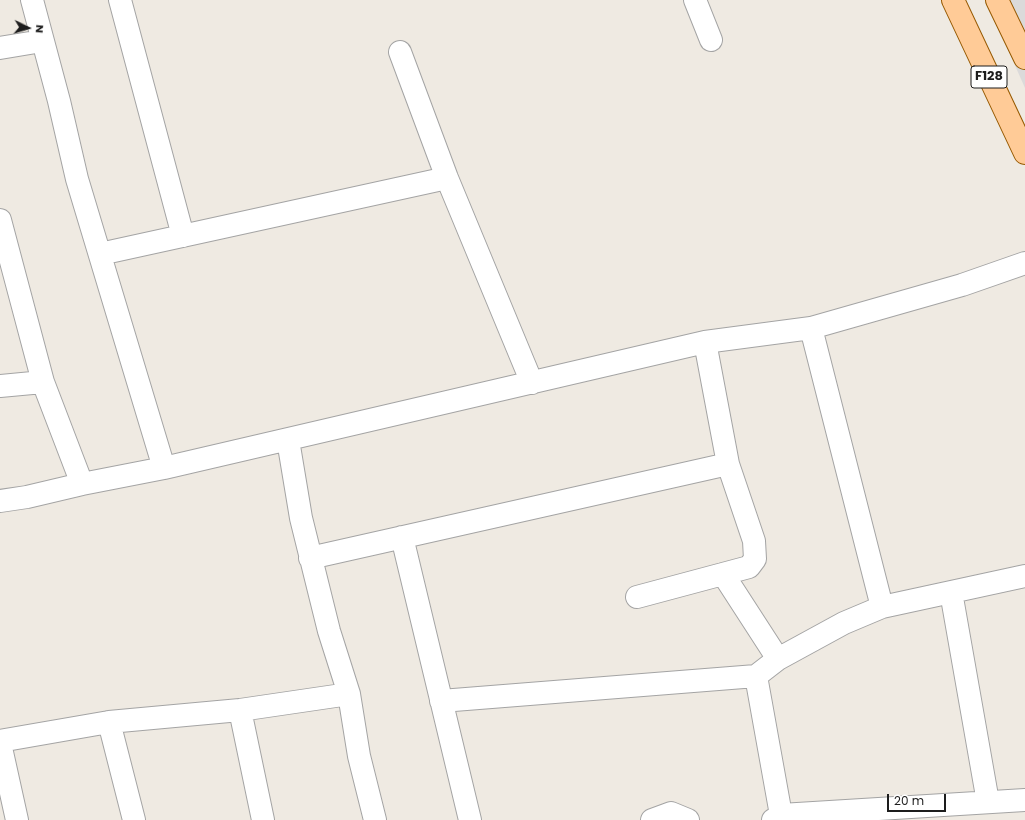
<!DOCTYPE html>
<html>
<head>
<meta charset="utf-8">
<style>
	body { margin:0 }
	#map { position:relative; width:1025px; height:820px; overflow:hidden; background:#efeae2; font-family:Poppins,sans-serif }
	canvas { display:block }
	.north { position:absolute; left:8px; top:8px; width:40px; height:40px; -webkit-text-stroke:3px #fff; paint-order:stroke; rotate:95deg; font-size:11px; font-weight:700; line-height:16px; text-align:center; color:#1d1d1d }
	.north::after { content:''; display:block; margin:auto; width:14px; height:18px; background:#1d1d1d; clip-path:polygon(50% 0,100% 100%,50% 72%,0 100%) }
	.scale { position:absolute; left:887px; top:794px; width:59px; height:18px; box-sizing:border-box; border:2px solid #1d1d1d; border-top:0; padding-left:5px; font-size:12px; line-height:14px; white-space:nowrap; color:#1d1d1d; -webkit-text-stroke:3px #fff; paint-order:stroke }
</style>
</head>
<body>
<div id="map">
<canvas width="1025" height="820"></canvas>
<div class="north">N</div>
<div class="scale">20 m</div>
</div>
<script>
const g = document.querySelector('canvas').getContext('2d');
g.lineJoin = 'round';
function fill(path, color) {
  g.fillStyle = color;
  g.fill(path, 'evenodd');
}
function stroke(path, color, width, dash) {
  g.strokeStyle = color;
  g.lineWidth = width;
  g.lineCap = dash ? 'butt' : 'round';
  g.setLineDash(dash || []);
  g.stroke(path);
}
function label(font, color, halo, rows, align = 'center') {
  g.font = font + ' Poppins,sans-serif';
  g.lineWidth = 3;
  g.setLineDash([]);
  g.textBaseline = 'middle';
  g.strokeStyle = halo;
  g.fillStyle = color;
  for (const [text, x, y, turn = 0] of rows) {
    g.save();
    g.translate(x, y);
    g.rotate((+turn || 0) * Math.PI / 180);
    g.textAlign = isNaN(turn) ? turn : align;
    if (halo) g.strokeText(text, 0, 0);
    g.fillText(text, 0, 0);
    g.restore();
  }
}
fill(new Path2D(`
	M986,0H1025V88Z`), '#dbdada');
const minor = new Path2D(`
	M32,0L59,101L77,179L164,468
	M120,0L183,236
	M695,0L711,40
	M0,48L42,41
	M400,52L447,178L532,383
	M0,220L43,382L82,484
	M100,254L447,178
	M811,328L882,607
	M0,386L43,382
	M288,440L301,518L329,631L349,694L359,756L375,820
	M0,501L27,497L82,484L164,468L705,342L811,328L962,285L1025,263
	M402,537L470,820
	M310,558L728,464
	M723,574L778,659
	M951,592L988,802
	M637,597L749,567L755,559L754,541L728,464L705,342
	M756,676L781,815
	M441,701L756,676L778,659L844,623L882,607L1025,576
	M240,710L263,820
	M109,722L134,820
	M0,741L109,722L240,710L349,694
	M0,743L17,820
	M652,820L671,813L688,820
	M773,820L781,815L1025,800`);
const major = new Path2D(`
	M953,0L1025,153
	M997,0L1025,58`);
stroke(minor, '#a4a4a4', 24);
stroke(major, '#965900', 24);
stroke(minor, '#fff', 22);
stroke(major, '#ffcb97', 22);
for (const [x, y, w] of [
	[989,77,36]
]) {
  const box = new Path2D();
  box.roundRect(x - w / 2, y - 11, w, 22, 3);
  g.fillStyle = '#fff';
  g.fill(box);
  stroke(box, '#1d1d1d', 1);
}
label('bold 13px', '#1d1d1d', null, [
	["F128",989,77]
]);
</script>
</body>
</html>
